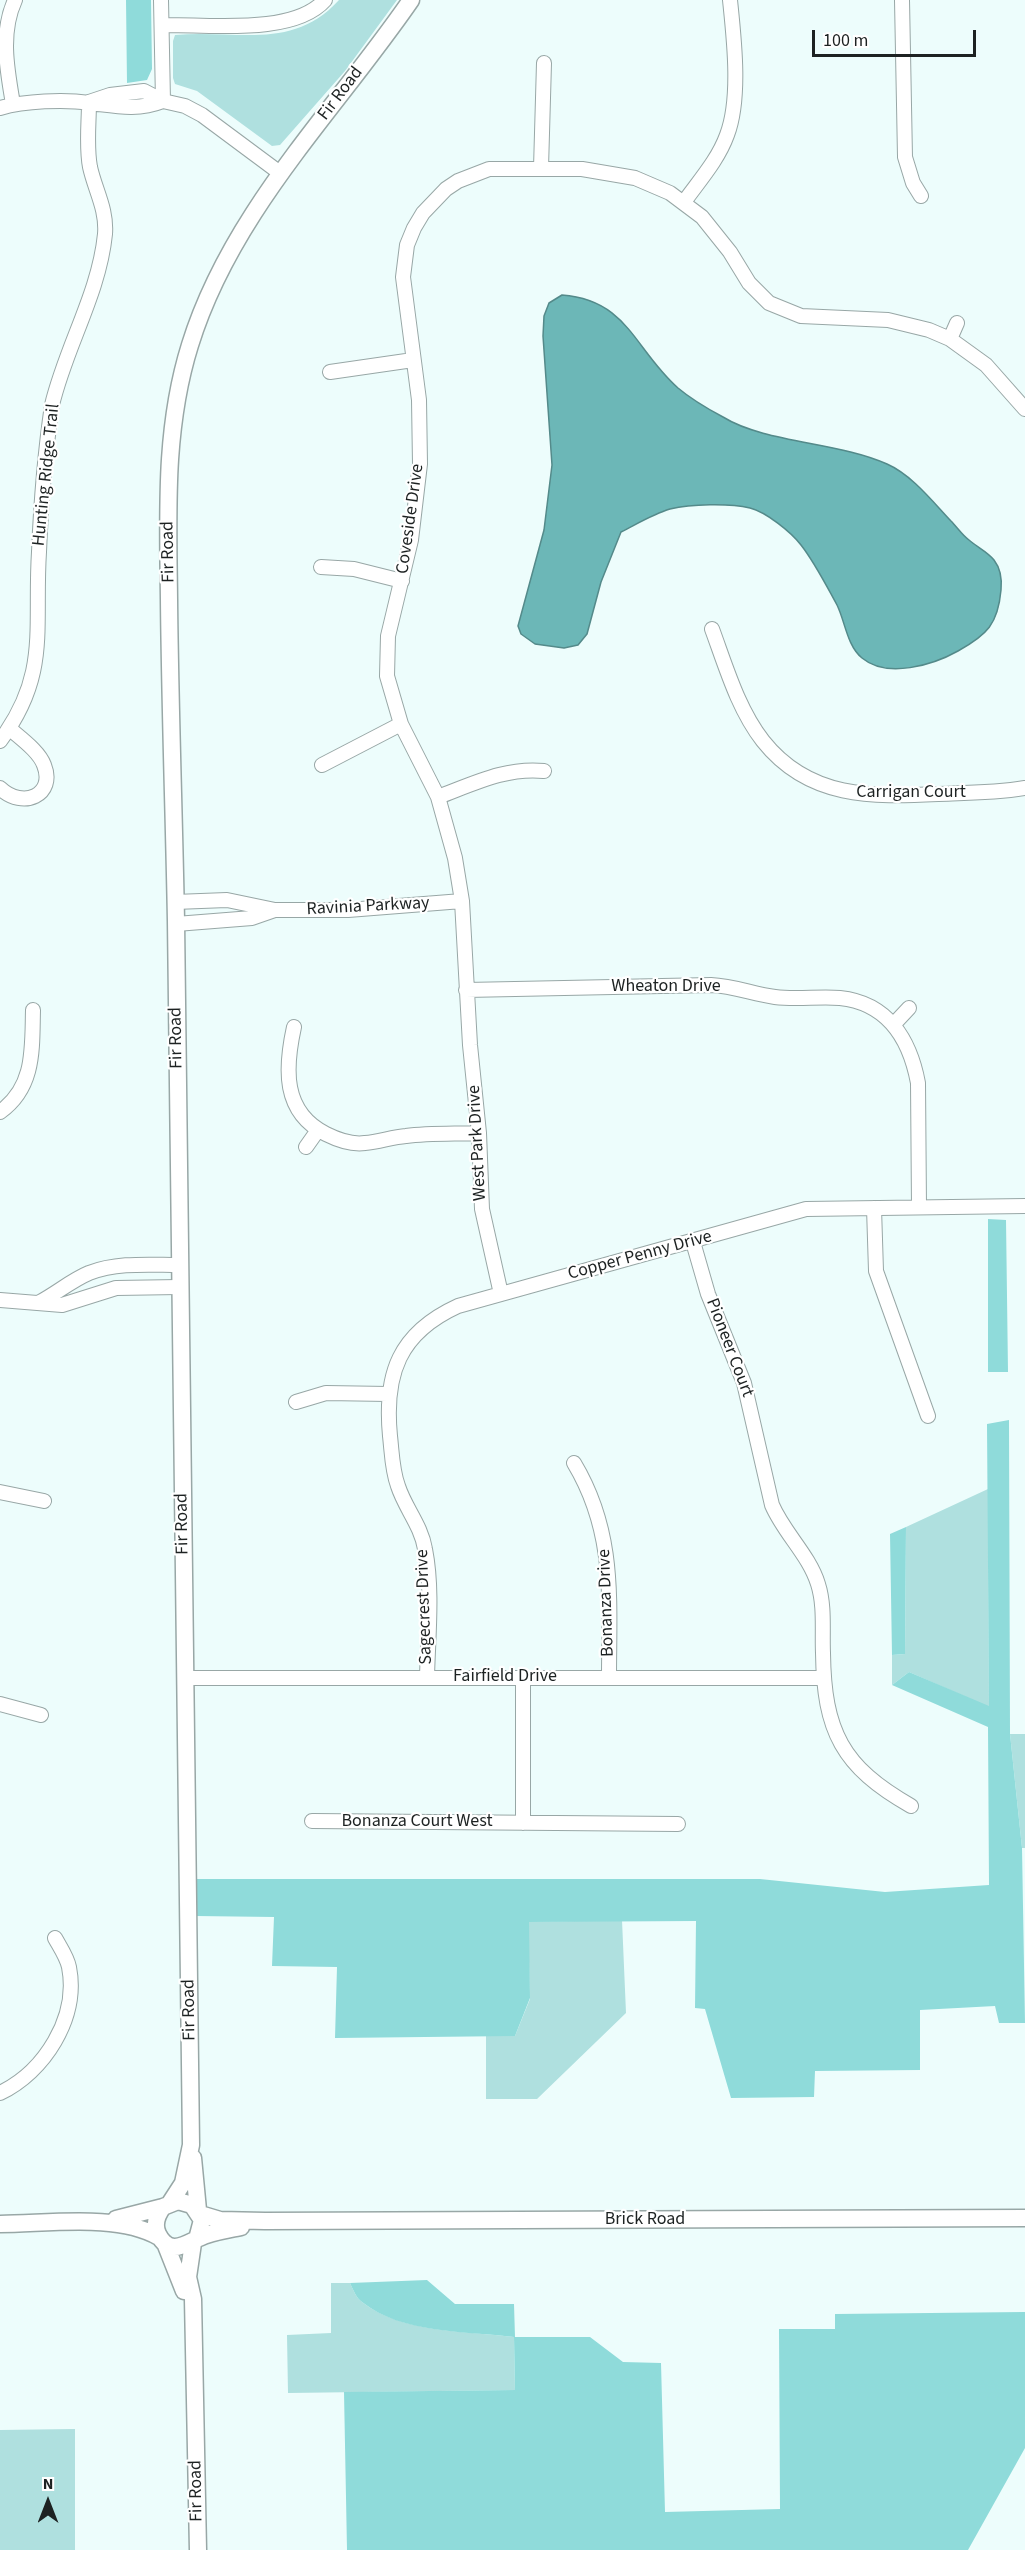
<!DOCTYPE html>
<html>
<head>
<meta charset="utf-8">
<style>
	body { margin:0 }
	#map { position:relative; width:1025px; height:2550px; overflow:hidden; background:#edfdfc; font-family:"Source Sans 3",sans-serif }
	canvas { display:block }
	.north { position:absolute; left:18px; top:2472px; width:60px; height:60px; -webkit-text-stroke:4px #fff; paint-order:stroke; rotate:0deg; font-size:16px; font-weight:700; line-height:24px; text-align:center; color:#1d2222 }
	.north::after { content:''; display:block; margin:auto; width:21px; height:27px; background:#1d2222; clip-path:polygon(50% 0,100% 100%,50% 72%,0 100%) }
	.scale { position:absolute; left:812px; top:30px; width:164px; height:27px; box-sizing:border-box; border:3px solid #1d2222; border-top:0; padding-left:8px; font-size:18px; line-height:21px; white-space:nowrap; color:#1d2222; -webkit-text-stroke:4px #fff; paint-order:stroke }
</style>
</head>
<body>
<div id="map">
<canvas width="1025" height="2550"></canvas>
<div class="north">N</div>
<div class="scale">100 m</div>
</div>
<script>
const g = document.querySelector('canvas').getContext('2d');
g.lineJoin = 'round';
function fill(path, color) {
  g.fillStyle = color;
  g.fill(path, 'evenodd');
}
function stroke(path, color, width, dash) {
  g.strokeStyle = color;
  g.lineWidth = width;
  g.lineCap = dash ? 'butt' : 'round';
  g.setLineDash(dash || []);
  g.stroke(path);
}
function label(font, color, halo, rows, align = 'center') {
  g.font = font + ' "Source Sans 3",sans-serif';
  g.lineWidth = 4.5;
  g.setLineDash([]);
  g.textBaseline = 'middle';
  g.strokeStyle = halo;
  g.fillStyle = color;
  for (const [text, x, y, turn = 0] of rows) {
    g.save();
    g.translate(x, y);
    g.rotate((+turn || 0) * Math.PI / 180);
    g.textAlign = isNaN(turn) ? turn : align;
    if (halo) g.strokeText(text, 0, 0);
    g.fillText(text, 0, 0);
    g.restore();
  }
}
fill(new Path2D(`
	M339,0H397L345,71L280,145L272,146L197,91L175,84L173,78V41L175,35C235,29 292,52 339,0Z
	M988,1489L989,1707L909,1672L892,1685V1655L905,1654L906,1527Z
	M1010,1734H1025V1848H1022Z
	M622,1920L626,2013L537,2099H486V2036H515L530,1999L528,1922Z
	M331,2283H350C353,2289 356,2298 362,2302C402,2333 466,2331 514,2337L515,2390L288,2393L287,2335L331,2333Z
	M75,2429V2550H0V2430Z`), '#afe0df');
fill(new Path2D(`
	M126,0H151L152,69L147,80L127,83Z
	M988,1219L1006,1220L1008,1372H988Z
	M1009,1420L1010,1734L1022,1848L1025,2023H999L995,2006L920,2010V2070L815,2071L814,2097L731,2098L705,2009L695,2008L696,1921L529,1922L530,1998L515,2036L335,2038L337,1967L272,1966L274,1917L196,1916L195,1879H760L885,1892L989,1885L988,1727L892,1685L909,1672L989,1706L987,1424Z
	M906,1527L905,1654L892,1655L890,1534Z
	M427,2280L455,2304H514L515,2337H590L623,2362L661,2363L665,2512L780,2509L779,2329H835V2314L1025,2312V2448L968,2550H347L344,2392L515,2390L514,2337C466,2331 402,2334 362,2302C356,2298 353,2289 350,2283Z`), '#8fdbda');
const water = new Path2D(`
	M562,295C628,300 634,349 678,388C691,399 708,409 723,417C765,443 839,442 887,464C912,475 933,502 951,521C957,527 962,535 969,540C977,547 988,552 994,560C1001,569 1002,580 1001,590C998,624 987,635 958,651C933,665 887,679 862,658C847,646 845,621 837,605C826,585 815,563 801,545C791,532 766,512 750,508C729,503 691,504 670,509C653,514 637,524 621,532L601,582L587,634L578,645L564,648L535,644L521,634L518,626L544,530L552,465L543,336L544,316L549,303Z`);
fill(water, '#6cb7b7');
stroke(water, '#548a8a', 1.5);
const minor = new Path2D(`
	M161,0L163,101
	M902,0L905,157L913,183L921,196
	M162,25C207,24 293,36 325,0
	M89,102L110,95L144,91L163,101L185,106L202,115L280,173
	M13,104C7,69 0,33 15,0
	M0,108C24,101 65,99 89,103C116,106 137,111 163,101
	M541,168L544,63
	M684,202C699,181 718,160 727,135C741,98 734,39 730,0
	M950,339L957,323
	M330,372L413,360
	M321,567L354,569L402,581
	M712,629C726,667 738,709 763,741C809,799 872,797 938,794C968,793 996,793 1025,788
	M0,741C50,674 34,628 39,552C41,503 45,453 52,405C66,346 99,294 105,234C107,209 95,190 90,167C86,146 89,123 89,102
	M322,765L401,724
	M0,788C23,810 56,795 44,765C39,751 20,738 9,728
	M438,797C473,784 506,767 544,771
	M175,902L227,900L275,910H348L462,901
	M176,924L252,918L275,910
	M466,990L711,985C734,986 753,994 775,997C797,1000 819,996 840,998C888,1003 910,1040 918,1083L919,1207
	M894,1024L909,1008
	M294,1027C285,1068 282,1112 326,1134C338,1140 351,1145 365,1143C379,1142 392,1137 406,1136C429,1133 455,1134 479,1133
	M0,1112C35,1087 32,1049 33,1010
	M306,1147L318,1130
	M874,1208L876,1271L928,1416
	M693,1242L708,1294L744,1383L772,1505C784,1533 809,1555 818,1584C825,1606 822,1630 823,1653C824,1731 842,1767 911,1806
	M501,1294L482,1209L479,1133L470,1045L462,901L455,858L438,797L401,724L387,676L388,636L411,540L420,464L419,400L403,277L407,245L414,228L423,213L446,189L458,181L489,169H582L635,178L670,193L702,217L730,252L749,283L769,303L801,316L888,320L929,330L950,339L986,365L1025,409
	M0,1300L62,1305L116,1288L179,1287
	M40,1302C57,1293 72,1280 89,1273C118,1262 149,1265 179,1265
	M296,1402L326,1393L388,1394
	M574,1463C616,1533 609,1600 609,1678
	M0,1492L44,1501
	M427,1677C428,1636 433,1589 425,1549C421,1525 405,1508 398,1486C392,1470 392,1453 390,1436C384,1374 399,1333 458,1306L806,1209L1025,1206
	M186,1678H823
	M0,1704L41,1715
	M312,1821L678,1824
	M523,1823V1678
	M0,2093C44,2072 79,2018 69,1967C67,1957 60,1947 55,1938`);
const tertiary = new Path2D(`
	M193,2158L198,2210
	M170,2203L183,2183L191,2145C187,1737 182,1329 176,921C174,814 170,706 169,599C168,512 164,428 190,345C231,212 334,112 411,0
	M200,2214L220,2220L265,2221L1025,2218
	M116,2219L163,2207
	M0,2224C47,2224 118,2213 159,2237
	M197,2239L202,2220L192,2205L178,2201L163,2207C157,2215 153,2224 158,2234C169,2256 184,2245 199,2238C211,2232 228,2230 241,2227
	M165,2243L184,2291
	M193,2243L188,2277L193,2299L198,2550`);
stroke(minor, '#98a7a6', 16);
stroke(tertiary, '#98a7a6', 19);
stroke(minor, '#fff', 14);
stroke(tertiary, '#fff', 16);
label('18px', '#1d2222', '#fff', [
	["Fir Road",341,94,-53],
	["Hunting Ridge Trail",47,475,-84],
	["Coveside Drive",411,519,-82],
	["Fir Road",169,552,-91],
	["Carrigan Court",911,793],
	["Ravinia Parkway",368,907,-3],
	["Wheaton Drive",666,987],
	["Fir Road",177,1038,-91],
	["West Park Drive",478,1143,-93],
	["Copper Penny Drive",640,1256,-15],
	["Pioneer Court",729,1348,69],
	["Fir Road",183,1524,-91],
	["Bonanza Drive",607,1603,-92],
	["Sagecrest Drive",425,1607,-92],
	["Fairfield Drive",505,1677],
	["Bonanza Court West",417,1822],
	["Fir Road",190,2010,-91],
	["Brick Road",645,2220],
	["Fir Road",197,2491,-91]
]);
</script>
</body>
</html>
